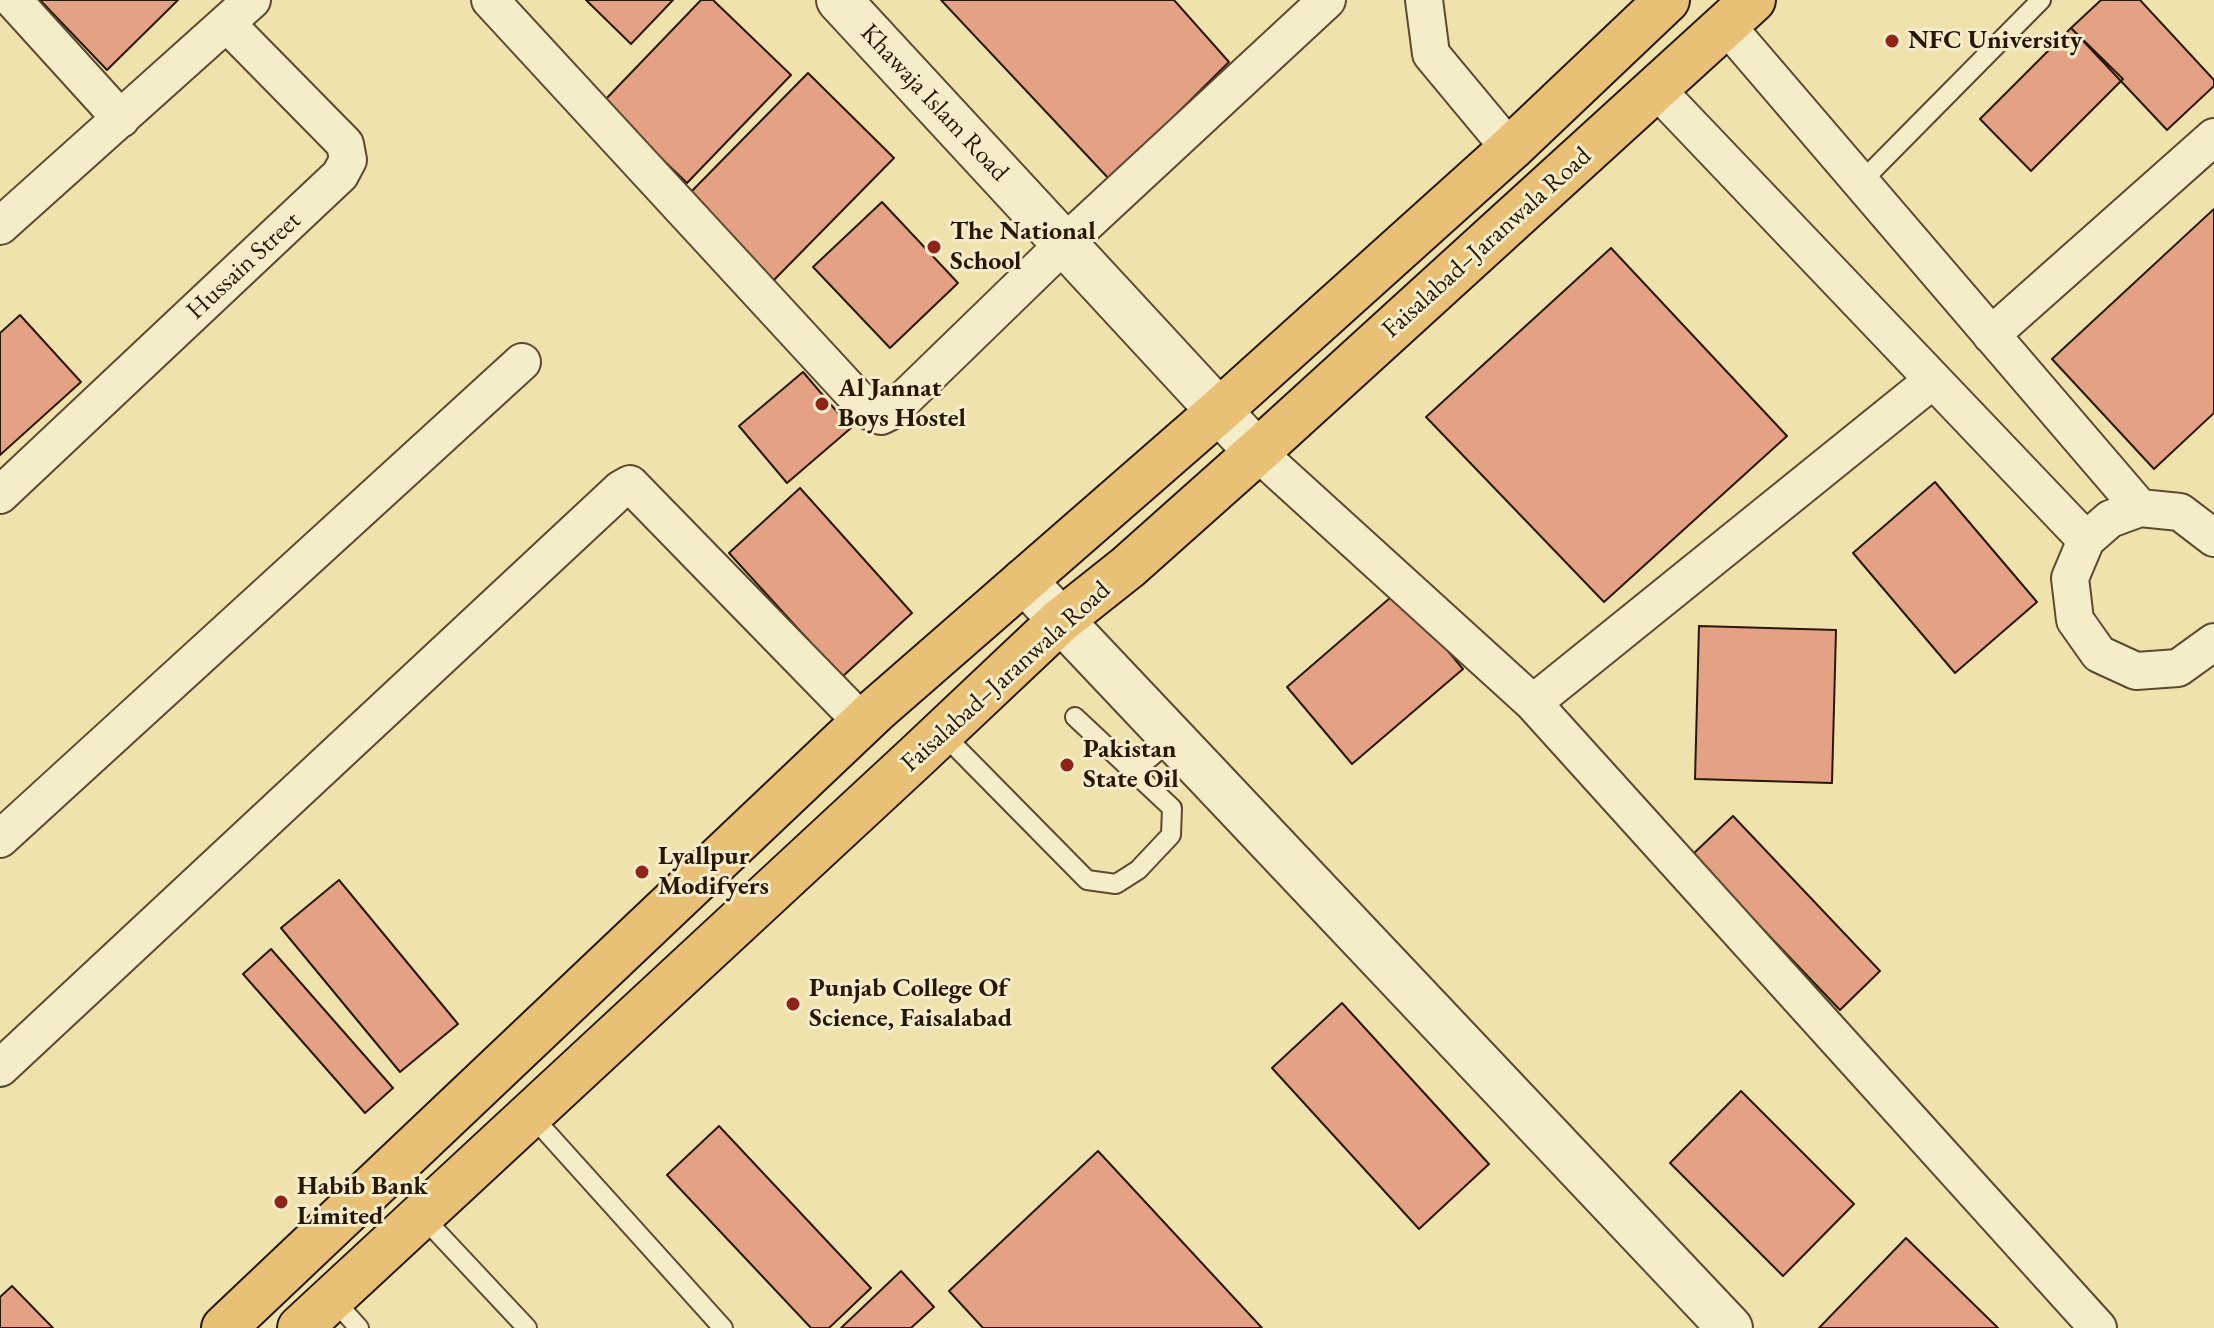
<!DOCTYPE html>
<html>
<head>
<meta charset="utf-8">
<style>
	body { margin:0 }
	canvas { display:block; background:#f0e2ad }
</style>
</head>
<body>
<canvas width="2214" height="1328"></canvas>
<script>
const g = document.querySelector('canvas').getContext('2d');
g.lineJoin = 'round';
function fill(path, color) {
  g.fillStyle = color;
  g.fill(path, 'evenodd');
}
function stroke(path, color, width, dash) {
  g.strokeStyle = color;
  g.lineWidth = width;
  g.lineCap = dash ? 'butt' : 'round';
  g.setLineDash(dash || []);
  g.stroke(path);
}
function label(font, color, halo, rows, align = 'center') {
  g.font = font + ' "EB Garamond",serif';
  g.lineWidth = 6;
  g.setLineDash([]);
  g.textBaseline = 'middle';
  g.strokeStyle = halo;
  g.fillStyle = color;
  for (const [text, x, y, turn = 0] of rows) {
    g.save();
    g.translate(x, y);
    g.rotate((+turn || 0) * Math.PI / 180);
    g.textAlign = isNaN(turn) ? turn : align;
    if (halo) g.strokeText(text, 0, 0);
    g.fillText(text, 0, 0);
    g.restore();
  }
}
const building = new Path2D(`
	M40,0H178L107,70Z
	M586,0H673L631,44Z
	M701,0H713L791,75L687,183L603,102Z
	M941,0H1174L1229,62L1110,180Z
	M2101,0H2140L2214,80V86L2167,130L2071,28Z
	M2071,28L2123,79L2031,171L1980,119Z
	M808,73L894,158L771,283L685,198Z
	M882,202L958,283L890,348L813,267Z
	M2214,209V413L2154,469L2052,359Z
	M1611,248L1787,436L1604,602L1426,417Z
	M20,315L81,382L0,455V333Z
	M803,372L851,428L787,483L739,426Z
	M1935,482L2037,602L1955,673L1853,553Z
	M800,488L912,613L842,677L729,553Z
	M1398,591L1463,669L1352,764L1287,687Z
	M1699,626L1836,630L1832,783L1695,779Z
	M1733,816L1880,971L1840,1010L1692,855Z
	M339,880L458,1024L400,1072L281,928Z
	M271,949L393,1088L365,1113L243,974Z
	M1342,1003L1489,1164L1419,1229L1272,1068Z
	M1741,1091L1854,1204L1783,1276L1670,1163Z
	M719,1126L871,1288L829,1328H811L667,1175Z
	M1098,1151L1262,1328H983L949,1291Z
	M1906,1238L1998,1328H1819Z
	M901,1271L934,1307L911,1328H841Z
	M12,1286L53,1328H0V1297Z`);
fill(building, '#e5a184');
stroke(building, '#271806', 2);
const service = new Path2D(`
	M1861,182L2041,0
	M942,733L1087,880L1116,884L1138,870L1171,835L1172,808L1075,717
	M1133,772L1172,739
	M531,1115L723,1328
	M422,1216L527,1328
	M332,1298L359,1328`);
const minor = new Path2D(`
	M13,0L121,119
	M490,0L869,411L881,416L893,410L1064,244L1327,0
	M1424,0L1431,54L1510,149
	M1726,25L2140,508
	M1656,89L2086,540
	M0,226L252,0
	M1991,335L2214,137
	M1257,452L1533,703L2098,1328
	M0,495L340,175L348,160L345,144L227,24
	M2214,538L2180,512L2140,508L2110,519L2086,540L2070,578L2075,620L2099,654L2136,671L2178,668L2214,642
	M1533,703L1933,380
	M0,839L522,362
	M0,1068L621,489L630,484L862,722`);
const tertiary = new Path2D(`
	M839,0L1257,452
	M1024,581L1730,1328`);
const primary = new Path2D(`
	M224,1328L875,711L1219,411L1510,149L1667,0
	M300,1328L917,756L1060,621L1128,567L1257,452L1753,0`);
stroke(service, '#594a30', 22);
stroke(minor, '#594a30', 40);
stroke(tertiary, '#594a30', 48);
stroke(primary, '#271806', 48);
stroke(service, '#f5ecca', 18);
stroke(minor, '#f5ecca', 36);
stroke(tertiary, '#f5ecca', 44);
stroke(primary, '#e8c176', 44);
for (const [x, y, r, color] of [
	[1892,41,8,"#8f2418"],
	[934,247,8,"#8f2418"],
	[822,404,8,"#8f2418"],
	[1067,765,8,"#8f2418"],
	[642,872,8,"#8f2418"],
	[793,1004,8,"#8f2418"],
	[281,1202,8,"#8f2418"]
]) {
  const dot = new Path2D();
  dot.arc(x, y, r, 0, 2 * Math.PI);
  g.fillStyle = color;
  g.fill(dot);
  stroke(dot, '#f5ecca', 3);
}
label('bold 26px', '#271806', '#f5ecca', [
	["NFC University",1908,41],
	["The National",950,232],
	["School",950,262],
	["Al Jannat",838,389],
	["Boys Hostel",838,419],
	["Pakistan",1083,750],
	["State Oil",1083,780],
	["Lyallpur",658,857],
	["Modifyers",658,887],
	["Punjab College Of",809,989],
	["Science, Faisalabad",809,1019],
	["Habib Bank",297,1187],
	["Limited",297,1217]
], 'left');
label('26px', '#271806', '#f5ecca', [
	["Khawaja Islam Road",934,103,47],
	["Faisalabad–Jaranwala Road",1487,243,-42],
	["Hussain Street",244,266,-43],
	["Faisalabad–Jaranwala Road",1006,677,-42]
]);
</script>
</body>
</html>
